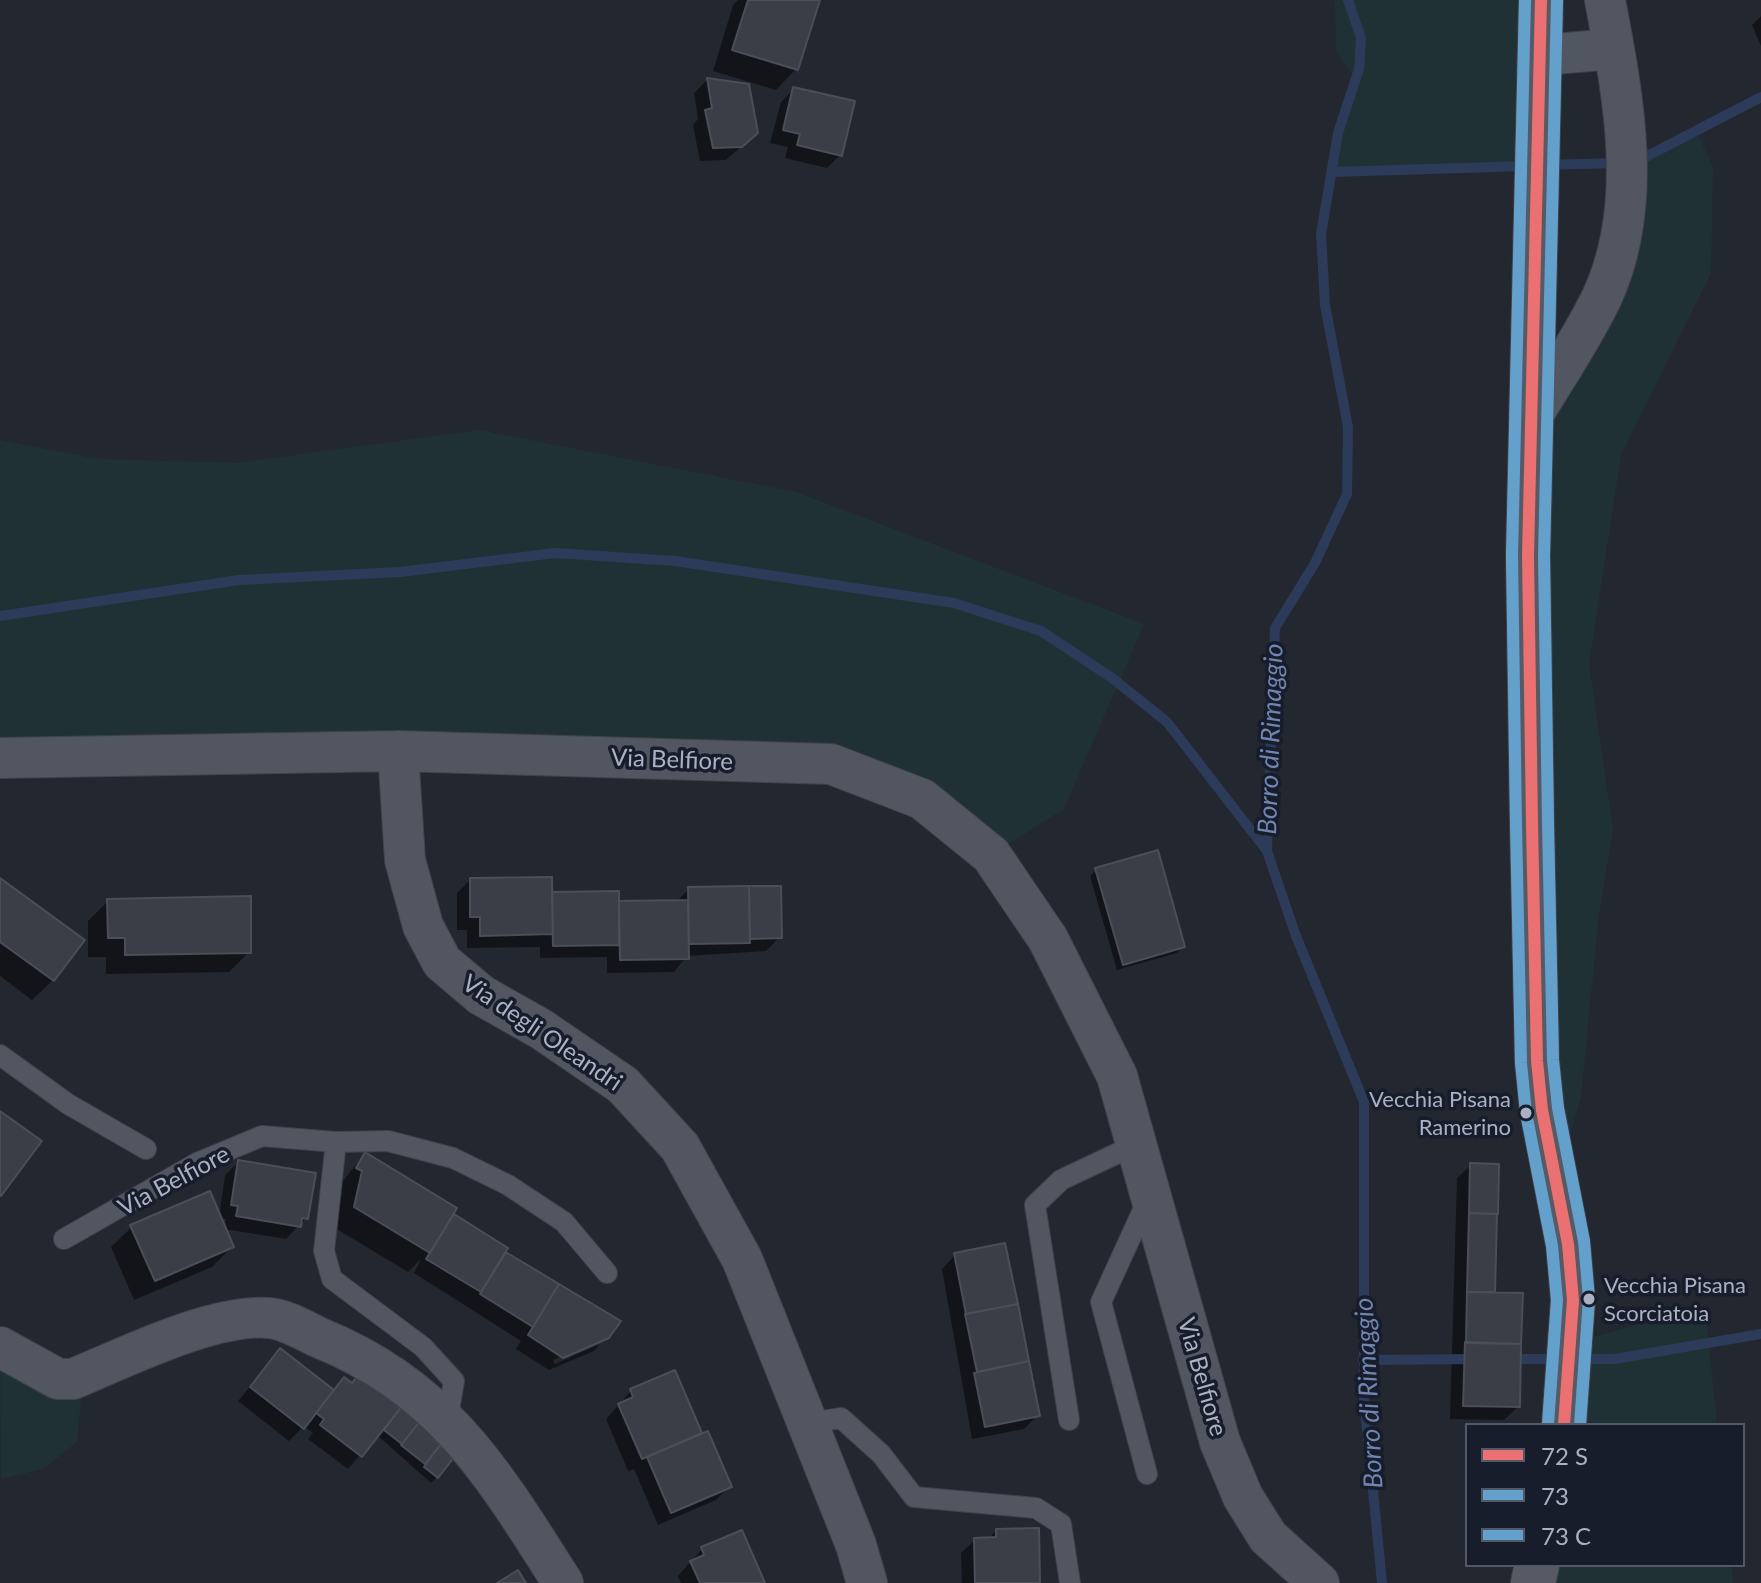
<!DOCTYPE html>
<html>
<head>
<meta charset="utf-8">
<style>
	body { margin:0 }
	#map { position:relative; width:1761px; height:1583px; overflow:hidden; background:#232730; font-family:Lato,sans-serif }
	canvas { display:block }
	.legend { position:absolute; left:1465px; top:1423px; width:280px; height:144px; box-sizing:border-box; background:#171d2b; border:2px solid #525868; margin:0; padding:10px 14px; list-style:none; font-size:24px; color:#aab1c4 }
	.legend li { display:flex; align-items:center; gap:16px; height:40px }
	.legend b { width:40px; border:2px solid #525868 }
</style>
</head>
<body>
<div id="map">
<canvas width="1761" height="1583"></canvas>
<ul class="legend">
<li><b style="height:10px;background:#ea7071"></b>72 S</li>
<li><b style="height:10px;background:#64a0cc"></b>73</li>
<li><b style="height:10px;background:#64a0cc"></b>73 C</li>
</ul>
</div>
<script>
const g = document.querySelector('canvas').getContext('2d');
g.lineJoin = 'round';
function fill(path, color) {
  g.fillStyle = color;
  g.fill(path, 'evenodd');
}
function stroke(path, color, width, dash) {
  g.strokeStyle = color;
  g.lineWidth = width;
  g.lineCap = dash ? 'butt' : 'round';
  g.setLineDash(dash || []);
  g.stroke(path);
}
function label(font, color, halo, rows, align = 'center') {
  g.font = font + ' Lato,sans-serif';
  g.lineWidth = 7;
  g.setLineDash([]);
  g.textBaseline = 'middle';
  g.strokeStyle = halo;
  g.fillStyle = color;
  for (const [text, x, y, turn = 0] of rows) {
    g.save();
    g.translate(x, y);
    g.rotate((+turn || 0) * Math.PI / 180);
    g.textAlign = isNaN(turn) ? turn : align;
    if (halo) g.strokeText(text, 0, 0);
    g.fillText(text, 0, 0);
    g.restore();
  }
}
fill(new Path2D(`
	M1335,0H1541L1538,165L1332,172L1338,133L1356,79L1336,51Z
	M1696,130L1713,167L1711,273L1621,455L1589,664L1613,829L1599,914L1581,1096L1557,1181L1530,420L1640,162Z
	M479,430L796,492L1144,624L1064,809L991,855L831,764L0,758V440L97,459L237,463Z
	M1705,1306L1717,1425H1564L1572,1343Z
	M0,1347L58,1379L81,1398L77,1442L43,1469L1,1479Z
	M1537,1565H1731L1733,1583H1533Z`), '#203136');
fill(new Path2D(`
	M738,0H818L796,69L776,90L713,71L733,5Z
	M1761,16V46L1752,25Z
	M707,80L747,86L742,146L726,160L700,161L693,125L698,119L694,93Z
	M794,89L840,155L827,168L785,158L788,147L770,143L781,102Z
	M1096,870L1183,947L1177,953L1117,970L1090,876Z
	M470,880L617,903L676,902L689,889L779,888L780,937L766,951L687,956L674,972L607,973V957L540,958V947L467,948V930H457V893Z
	M0,881L53,980L32,1000L0,976Z
	M108,901L249,952L229,972L106,974V957H88V921Z
	M365,1154L448,1223L454,1217L618,1322L605,1337L553,1360L555,1364L600,1344L594,1351L549,1370L516,1349L521,1341L414,1273L421,1259L408,1272L335,1228L342,1192L337,1188Z
	M239,1162L306,1218L286,1239L224,1229L232,1247L212,1267L134,1300L111,1247L132,1227L219,1217L225,1175ZM219,1218L226,1219L224,1229Z
	M1471,1165L1497,1166L1493,1294L1518,1407L1504,1420L1450,1419L1457,1178Z
	M1004,1245L1038,1415L1024,1429L972,1439L942,1269L955,1255Z
	M280,1351L333,1391L344,1380L351,1385L359,1376L443,1439L438,1446L437,1477L431,1483L377,1435L348,1469L308,1439L313,1433L304,1426L289,1441L238,1401Z
	M674,1372L701,1436L729,1487L716,1500L658,1525L634,1469L628,1471L606,1419L631,1391Z
	M997,1530L1038,1583H962L961,1553L975,1540L988,1539Z
	M702,1549L763,1583H681L678,1576Z`), '#0007');
stroke(new Path2D(`
	M1348,0L1361,38L1359,69L1338,133L1321,234L1325,305L1348,427L1347,494L1315,563L1275,628L1267,851L1296,936L1364,1102V1398L1382,1583
	M1634,163L1761,97
	M1546,165L1618,163
	M1332,172L1526,166
	M0,616L239,580L400,572L555,553L675,561L954,603L1041,631L1112,678L1167,722L1267,851
	M1509,1359H1557
	M1577,1359H1615L1761,1334
	M1363,1360L1477,1359`), '#2c3b59', 10);
const building = new Path2D(`
	M748,0H820L798,70L732,50Z
	M707,78L749,84L758,133L742,147L713,148L705,110L712,108Z
	M793,87L855,101L842,156L797,145L800,134L783,130Z
	M1158,850L1185,947L1123,965L1095,868Z
	M552,877L553,934L480,936V917H470V878Z
	M0,878L85,940L54,981L0,942Z
	M749,886H781L782,938L750,939Z
	M749,886L750,943L689,944L688,887Z
	M619,891V945L553,946L552,892Z
	M251,896V953L125,955V938H108L107,899Z
	M688,900L689,959L620,960L619,901Z
	M0,1111L42,1141L1,1196L0,1195Z
	M365,1152L457,1208L430,1253L354,1207L362,1171L356,1168Z
	M238,1160L316,1173L308,1219L302,1218L301,1227L236,1216L238,1206L231,1205Z
	M1470,1163L1499,1164L1498,1214L1469,1213Z
	M210,1191L234,1247L155,1281L130,1225Z
	M1469,1213L1497,1214L1495,1292H1467Z
	M454,1214L508,1248L481,1292L426,1259Z
	M1005,1243L1018,1304L966,1314L954,1253Z
	M506,1252L559,1284L533,1327L480,1294Z
	M559,1284L621,1321L609,1338L563,1358L528,1335Z
	M1467,1292L1523,1293L1521,1344L1466,1343Z
	M1018,1304L1029,1361L977,1372L965,1314Z
	M1465,1342L1521,1344L1520,1407L1463,1406Z
	M280,1348L334,1390L304,1429L250,1387Z
	M1029,1361L1040,1416L985,1427L974,1373Z
	M675,1370L702,1433L642,1459L618,1404L633,1397L630,1389Z
	M359,1374L402,1406L362,1457L320,1425L324,1419L316,1413L344,1377L352,1383Z
	M402,1406L420,1421L402,1444L384,1430Z
	M421,1420L446,1438L425,1464L401,1445Z
	M708,1431L732,1487L671,1513L647,1457Z
	M440,1445L455,1456L438,1478L424,1467Z
	M1039,1528L1040,1583H975L974,1538L996,1537V1529Z
	M742,1530L765,1583H700L690,1561L704,1555L701,1547Z
	M518,1570L526,1583H497Z`);
fill(building, '#3b3e47');
stroke(building, '#4a4e58', 2);
const lane = new Path2D(`
	M0,1055L68,1104L146,1149
	M64,1239L197,1163L262,1136L336,1142
	M1069,1420L1035,1205L1061,1180L1137,1144
	M447,1422L454,1381L423,1347L332,1279L324,1251L336,1142L388,1141L453,1158L508,1185L564,1222L607,1273
	M809,1423L841,1418L881,1454L914,1497L1036,1508L1061,1524L1070,1583
	M1147,1474L1101,1302L1149,1197`);
const street = new Path2D(`
	M1542,55L1614,49
	M1530,420C1554,379 1582,339 1602,297C1645,204 1623,96 1605,0
	M398,751L405,860L423,926L442,962L481,995L541,1029L623,1085L680,1147L742,1259L856,1545L867,1583
	M0,758L398,751L831,764L922,799L991,855L1048,939L1117,1076L1220,1442L1243,1497L1268,1537L1319,1583
	M0,1347L58,1379H73C124,1358 214,1313 269,1318C285,1319 305,1331 320,1338C444,1388 495,1476 563,1583`);
const secondary = new Path2D(`
	M1541,0L1528,556L1532,824L1537,1061L1542,1110L1568,1244L1573,1300L1564,1425
	M1533,1583L1537,1565`);
stroke(lane, '#3f424a', 22);
stroke(street, '#3f424a', 42);
stroke(secondary, '#3f424a', 46);
stroke(lane, '#525660', 20);
stroke(street, '#525660', 40);
stroke(secondary, '#565a64', 44);
stroke(new Path2D(`
	M1541,0L1528,556L1532,824L1537,1061L1542,1110L1568,1244L1573,1300L1564,1425`), '#ea7071', 12);
stroke(new Path2D(`
	M1525,0L1512,556L1516,824L1521,1063L1526,1113L1552,1246L1557,1300L1548,1424`), '#64a0cc', 12);
stroke(new Path2D(`
	M1557,0L1544,556L1548,824L1553,1060L1558,1108L1584,1241L1589,1299L1580,1425`), '#64a0cc', 12);
for (const [x, y, r, color] of [
	[1526,1113,7,"#aab1c4"],
	[1589,1299,7,"#aab1c4"]
]) {
  const dot = new Path2D();
  dot.arc(x, y, r, 0, 2 * Math.PI);
  g.fillStyle = color;
  g.fill(dot);
  stroke(dot, '#171d2b', 3);
}
label('22px', '#aab1c4', '#171d2b', [
	["Vecchia Pisana",1511,1100],
	["Ramerino",1511,1128],
	["Vecchia Pisana",1604,1286,"left"],
	["Scorciatoia",1604,1314,"left"]
], 'right');
label('24px', '#aab1c4', '#171d2b', [
	["Via Belfiore",672,760,2],
	["Via degli Oleandri",542,1033,34],
	["Via Belfiore",174,1181,-28],
	["Via Belfiore",1202,1377,74]
]);
label('italic 26px', '#7085b0', '#171d2b', [
	["Borro di Rimaggio",1271,739,-88],
	["Borro di Rimaggio",1369,1393,-93]
]);
</script>
</body>
</html>
